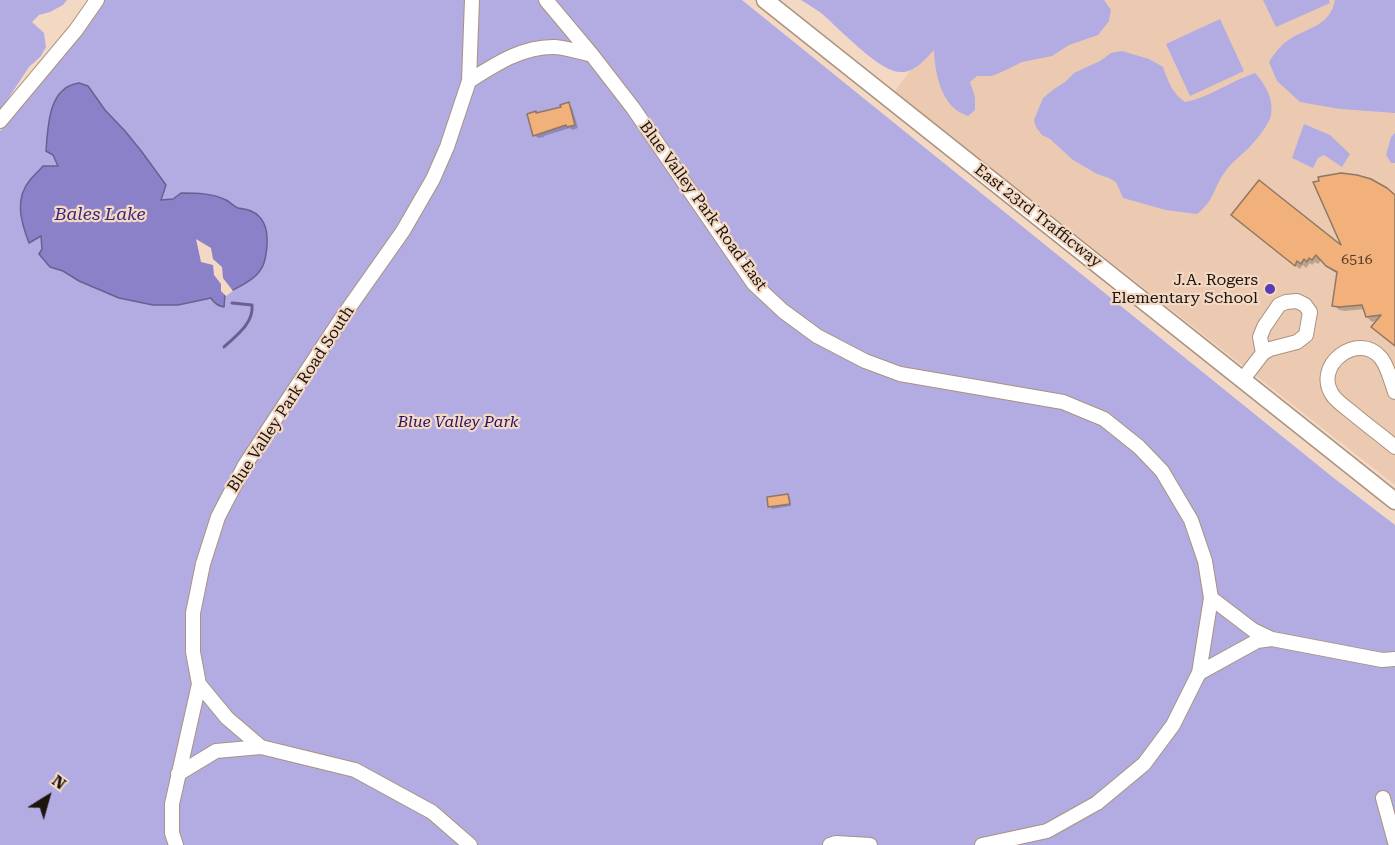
<!DOCTYPE html>
<html>
<head>
<meta charset="utf-8">
<style>
	body { margin:0 }
	#map { position:relative; width:1395px; height:845px; overflow:hidden; background:#f3d9c4; font-family:"Roboto Serif",serif }
	canvas { display:block }
	.north { position:absolute; left:18px; top:767px; width:60px; height:60px; -webkit-text-stroke:4px #f3d9c4; paint-order:stroke; rotate:37deg; font-size:16px; font-weight:700; line-height:24px; text-align:center; color:#1d140d }
	.north::after { content:''; display:block; margin:auto; width:21px; height:27px; background:#1d140d; clip-path:polygon(50% 0,100% 100%,50% 72%,0 100%) }
</style>
</head>
<body>
<div id="map">
<canvas width="1395" height="845"></canvas>
<div class="north">N</div>
</div>
<script>
const g = document.querySelector('canvas').getContext('2d');
g.lineJoin = 'round';
function fill(path, color) {
  g.fillStyle = color;
  g.fill(path, 'evenodd');
}
function stroke(path, color, width, dash) {
  g.strokeStyle = color;
  g.lineWidth = width;
  g.lineCap = dash ? 'butt' : 'round';
  g.setLineDash(dash || []);
  g.stroke(path);
}
function label(font, color, halo, rows, align = 'center') {
  g.font = font + ' "Roboto Serif",serif';
  g.lineWidth = 4.5;
  g.setLineDash([]);
  g.textBaseline = 'middle';
  g.strokeStyle = halo;
  g.fillStyle = color;
  for (const [text, x, y, turn = 0] of rows) {
    g.save();
    g.translate(x, y);
    g.rotate((+turn || 0) * Math.PI / 180);
    g.textAlign = isNaN(turn) ? turn : align;
    if (halo) g.strokeText(text, 0, 0);
    g.fillText(text, 0, 0);
    g.restore();
  }
}
fill(new Path2D(`
	M964,0H1395V485L894,92Z`), '#ebcab1');
fill(new Path2D(`
	M0,0H67L63,5L50,12L39,15L32,22L44,33L46,47L41,56L29,67L0,111Z
	M102,0H742L1335,479L1395,525V845H0V131L27,97Z
	M801,0H1104L1111,10L1109,21L1098,35L1069,45L1052,56L1022,62L1006,70L992,76H977L970,82L975,97V110L968,116C964,114 958,112 955,109C939,95 935,70 934,50C925,59 915,73 900,72C879,72 838,27 821,13C815,9 808,4 801,0Z
	M1263,0H1329L1330,3L1276,27Z
	M1335,0H1395V113L1340,109L1300,102L1277,81L1269,62C1274,54 1279,47 1287,41C1307,27 1330,27 1335,0Z
	M1220,19L1244,71L1190,96L1166,44Z
	M1122,51L1149,59L1163,67C1168,81 1172,93 1185,102C1208,98 1231,81 1255,73C1265,84 1274,99 1271,115C1270,122 1259,137 1254,142C1245,153 1233,160 1225,172C1213,188 1215,200 1197,214L1166,210L1123,198L1116,182L1109,178L1097,174L1073,160L1050,139L1042,135L1036,127L1034,120L1043,98L1054,89L1065,82L1074,73L1100,61L1111,53Z
	M1304,124L1330,135L1350,154L1342,167L1324,155L1318,158L1313,168L1292,158Z
	M1395,133V163H1391L1386,155L1391,137Z`), '#b2ace2');
const water = new Path2D(`
	M79,83L88,86L105,110L125,131L142,152L166,185L161,200L173,199L181,193C196,193 212,193 226,200C230,202 233,206 238,208C242,209 247,209 251,211C265,217 268,232 267,246C266,255 265,265 259,272C251,283 236,287 225,295L224,307C218,306 214,303 211,298L178,305H153L119,298L79,281L63,271L50,267L39,254L42,249L41,236L29,243C21,222 14,199 30,180C34,175 39,171 43,166H58L53,155L46,151C48,127 48,87 79,83Z`);
fill(water, '#8a81c8');
stroke(water, '#696090', 1.5);
fill(new Path2D(`
	M196,239L211,248L213,259L222,267L223,278L233,291L226,296L221,291V284L214,275L213,265L201,262Z`), '#f3d9c4');
fill(new Path2D(`
	M569,104L572,108L578,128L572,130L570,128L544,136V137L538,138L535,135L563,108Z
	M1395,197V345L1378,321L1372,322L1367,317L1365,309L1345,311L1339,310L1334,305L1338,274L1333,271L1322,259L1318,264L1315,262L1312,265L1310,263L1306,268L1303,265L1300,269L1238,220L1345,250Z
	M788,496L790,498L791,506L772,509L770,506Z`), '#0003');
stroke(new Path2D(`
	M224,347C236,336 254,323 252,305L232,303`), '#696090', 3);
const building = new Path2D(`
	M569,102L575,125L567,127L566,125L533,136L527,114L536,111V113L561,107L560,105Z
	M1341,173L1357,175L1371,179L1387,188L1395,195V346L1371,327L1381,315L1366,317L1362,305L1339,307L1332,306L1337,272L1326,266L1316,255L1312,260L1309,258L1307,262L1304,259L1301,264L1297,261L1295,266L1231,215L1259,180L1341,245L1313,182L1319,181L1318,177Z
	M788,494L790,504L768,507L767,497Z`);
fill(building, '#f2b07a');
stroke(building, '#8f7765', 1.5);
const minor = new Path2D(`
	M546,0L592,55L633,108L754,284L783,311L817,336L865,361L900,374L1063,402L1104,419L1139,447L1162,471L1191,520L1205,561L1211,598L1199,673
	M469,81C496,64 523,46 555,47C568,48 580,52 592,55
	M0,121L76,30L97,0
	M1243,379L1263,353L1270,349L1297,342L1306,335L1310,312L1305,305L1297,301L1286,302L1279,305L1264,327L1260,337L1263,353
	M1395,392C1391,381 1388,367 1381,358C1359,330 1310,366 1334,397C1340,404 1348,409 1355,415C1368,426 1382,436 1395,447
	M1211,598L1253,630L1272,639
	M199,684L227,718L261,747L355,770L432,812L470,845
	M178,774L216,751L261,747
	M1383,798L1395,842
	M176,845L172,833V804L199,684L193,652V613L203,564L218,517L245,465L341,319L403,231L433,179L447,147L469,81L472,0
	M830,845L836,843L870,845
	M982,845L1047,831L1097,803L1144,764L1173,725L1199,673L1257,641L1272,639L1382,660L1395,659`);
const major = new Path2D(`
	M765,0L1395,501`);
stroke(minor, '#aa927e', 16);
stroke(major, '#aa927e', 19);
stroke(minor, '#fff', 14);
stroke(major, '#fff', 16);
for (const [x, y, r, color] of [
	[1270,289,6,"#593bb3"]
]) {
  const dot = new Path2D();
  dot.arc(x, y, r, 0, 2 * Math.PI);
  g.fillStyle = color;
  g.fill(dot);
  stroke(dot, '#f3d9c4', 2);
}
label('14px', '#523b28', null, [
	["6516",1357,260]
]);
label('16px', '#1d140d', '#f3d9c4', [
	["Blue Valley Park Road East",703,206,54],
	["East 23rd Trafficway",1038,216,38],
	["Blue Valley Park Road South",291,399,-57]
]);
label('16px', '#1d140d', '#f3d9c4', [
	["J.A. Rogers",1258,280],
	["Elementary School",1258,298]
], 'right');
label('italic 16px', '#2c1266', '#f3d9c4', [
	["Blue Valley Park",458,422]
]);
label('italic 18px', '#3c287b', '#f3d9c4', [
	["Bales Lake",100,215]
]);
</script>
</body>
</html>
